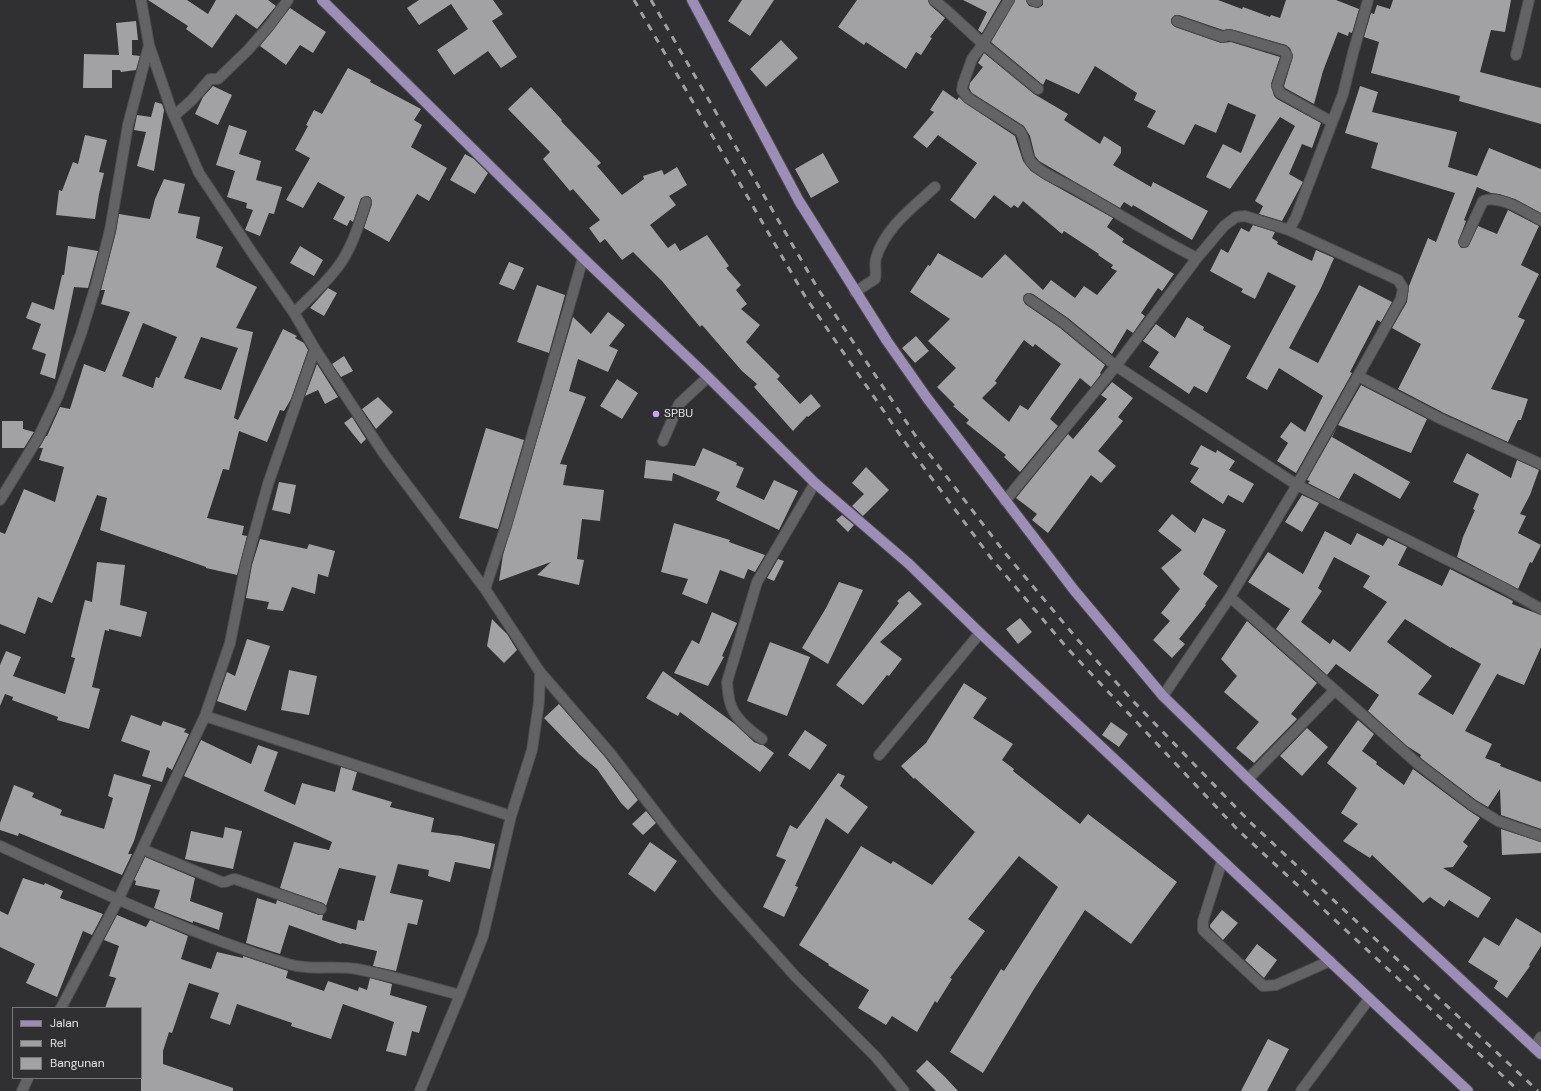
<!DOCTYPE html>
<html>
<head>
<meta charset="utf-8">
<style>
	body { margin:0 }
	#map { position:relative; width:1541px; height:1091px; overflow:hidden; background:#302f31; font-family:"DM Sans",sans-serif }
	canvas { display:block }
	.legend { position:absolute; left:12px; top:1007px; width:130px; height:72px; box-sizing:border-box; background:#302f31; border:1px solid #787779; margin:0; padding:5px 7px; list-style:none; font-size:12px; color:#e3e3e5 }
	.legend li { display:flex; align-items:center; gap:8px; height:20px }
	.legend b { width:20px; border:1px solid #787779 }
</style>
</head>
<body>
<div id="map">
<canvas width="1541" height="1091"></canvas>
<ul class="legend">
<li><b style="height:5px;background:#9d8eb7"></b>Jalan</li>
<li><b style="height:5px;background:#a09fa1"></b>Rel</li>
<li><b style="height:11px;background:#a2a1a4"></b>Bangunan</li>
</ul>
</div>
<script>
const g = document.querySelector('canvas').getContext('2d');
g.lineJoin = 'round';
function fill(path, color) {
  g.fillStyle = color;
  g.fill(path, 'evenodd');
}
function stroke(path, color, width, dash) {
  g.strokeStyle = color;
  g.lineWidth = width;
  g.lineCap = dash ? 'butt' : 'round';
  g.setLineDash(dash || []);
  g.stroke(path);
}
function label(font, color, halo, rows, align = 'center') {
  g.font = font + ' "DM Sans",sans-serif';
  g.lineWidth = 4;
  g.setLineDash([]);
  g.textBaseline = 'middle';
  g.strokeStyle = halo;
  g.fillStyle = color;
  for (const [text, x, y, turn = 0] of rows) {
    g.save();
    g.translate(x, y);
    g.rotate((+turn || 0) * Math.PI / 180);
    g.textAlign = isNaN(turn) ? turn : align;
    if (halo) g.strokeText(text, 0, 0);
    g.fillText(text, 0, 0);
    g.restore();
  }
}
fill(new Path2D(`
	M148,0H187L208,14L216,0H268L276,6L257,29L236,14L212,48L186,29L188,26Z
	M419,0H493L503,14L492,21L517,57L501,68L488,51L454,75L437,50L468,29L451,4L419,25L407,8Z
	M742,0H774L750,36L728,21Z
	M857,0H928L930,5L945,18L930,37L932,38L921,55L916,52L906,69L866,42L864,45L838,27Z
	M963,0H1001L982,33L978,30L987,12Z
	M1015,0H1026L1029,6L1038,8L1043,5V0H1218L1242,9L1243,7L1270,17L1271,15L1280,18L1286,0H1336L1359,9L1352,33L1349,32L1348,36L1338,32L1323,71L1314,104L1285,88L1284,86L1293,56L1290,48L1286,45L1234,30L1229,29L1223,30L1179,15H1175L1171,19V23L1175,27L1221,43L1231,42L1280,57L1271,84L1274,96L1277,99L1321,123L1312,148L1302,144L1289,174L1303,182L1282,221L1259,214L1263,206L1255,201L1295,126L1280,117L1230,189L1206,177L1223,144L1241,153L1256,115L1228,103L1216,133L1195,124L1184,145L1147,127L1156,111L1134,100L1137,93L1095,66L1079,94L1046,79L1043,85L991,42Z
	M1393,0H1511L1505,32L1491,30L1480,72L1541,88V124L1459,101L1460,96L1371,73L1379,42L1364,37L1371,13L1374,14L1377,5L1390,9Z
	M290,8L326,32L313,53L300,45L286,65L260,46Z
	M136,21L138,40H132V55L140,56L136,70L121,72L120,70H112V88H83L84,54L119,55L116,23Z
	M781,40L798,58L766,87L750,69Z
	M984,53L1034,94L1068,114L1064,120L1100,144L1104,136L1121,147V153L1113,165L1151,187L1153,182L1208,211L1192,240L1133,205L1132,207L1124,202L1120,208L1039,161L1035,156L1030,136L1024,126L972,93L969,88L970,83L983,67L978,63Z
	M348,68L371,80L370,82L421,109L414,120L422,125L411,147L447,168L429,201L417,194L389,242L364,228L372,204L371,198L368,196L361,198L353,222L350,220L347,226L333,219L345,197L318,182L303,208L286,200L310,158L295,150L308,126L306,125L314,110L322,114Z
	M213,86L232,95L218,125L195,114L203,97Z
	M1360,86L1378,92L1372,112L1457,132L1448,167L1477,176L1489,148L1541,169V213L1515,199L1499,194L1491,193L1477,187L1464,220L1466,221L1458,242L1461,248L1468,247L1478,226L1497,234L1508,210L1539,226L1521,265L1539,274L1518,317L1525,320L1491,389L1528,399L1521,420H1518L1508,442L1444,413L1398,389L1421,344L1392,328L1407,302L1409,286L1428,238L1436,242L1455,193L1371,168L1378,143L1345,133Z
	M531,87L562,120L561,121L601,163L597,166L622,195L644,179L643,176L662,170L664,175L677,167L687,185L669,196L676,205L650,225L668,248L675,243L680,251L707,235L729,266L726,268L741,285L736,290L747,304L741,309L760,325L746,342L780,376L777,379L800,404L811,394L821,406L808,417L807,416L793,431L754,387L757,384L742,371L702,325L700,327L662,281L633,252L622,260L605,239L600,243L589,228L600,220L573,189L570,191L543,159L550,152L508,109Z
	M943,90L957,100L959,97L965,103L1015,136L1023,161L1031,171L1043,179L1113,218L1107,227L1124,239L1122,242L1174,274L1162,291L1158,288L1141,313L1145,316L1133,333L1127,329L1112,354L1068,318L1033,294L1029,293L1024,295L1023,299L1025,304L1060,328L1105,365L1100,373L1101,374L1091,387L1080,378L1050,419L1058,426L1020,472L1004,457L1006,455L966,423L969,420L953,406L955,405L937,387L956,368L928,341L950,319L910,292L928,265L930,266L938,253L982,278L1005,254L1043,290L1051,280L1075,298L1084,286L1097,295L1117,271L1111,268L1113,265L1098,255L1099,254L1064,231L1062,234L1023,201L1018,208L1014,205L1011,208L994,195L975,219L950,200L977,163L938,135L927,148L913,137L934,112L930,110ZM1024,340L1033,347L1035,344L1061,364L1028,410L1020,405L1009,422L982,398L997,383L995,381Z
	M155,102L162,104L164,110L154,171L137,166L146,132L134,130L137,115L151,117Z
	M229,125L247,131L239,154L261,161L256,180L282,187L274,214L269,213L260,236L245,230L253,210L246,208L247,203L227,197L235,171L216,165Z
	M85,135L107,140L99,172L104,173L99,194L95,219L56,215L59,190L62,191L73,162L78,164Z
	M823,153L839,182L811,198L795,169Z
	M465,154L474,159L488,173L475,194L450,180Z
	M164,179L185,184L178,213L200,217L196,238L223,247L216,267L257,287L236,328L253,332L234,418L238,420L283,329L297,336L295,338L304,343L308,350L291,399L284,411L280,410L267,442L239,431L229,470L223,469L207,518L244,526L242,535L247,536L237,575L206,568V567L100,530L107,498L97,495L52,603L38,597L25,634L0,624V532L5,534L24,489L55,502L64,467L39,460L43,448H39L46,436H47L60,407L70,409L84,364L105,372L130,312L101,304L105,290H101L116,232L119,214L150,219L155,199ZM143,323L177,337L159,378L156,377L153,388L122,376ZM201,337L238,348L221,390L184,378Z
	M1253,225L1275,232L1272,238L1278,242L1277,244L1312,261L1316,250L1334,258L1321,288L1289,348L1318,363L1359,285L1392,302L1381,322L1377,320L1350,372L1352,373L1296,473L1277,461L1288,443L1280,437L1291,422L1305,432L1323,396L1279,368L1267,390L1246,378L1296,286L1268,272L1255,299L1241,292L1243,289L1210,271L1221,249L1228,253L1241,228L1249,232Z
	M68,246L98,251L88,288L74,287L55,379L40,374L46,354L32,349L41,324L26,318L32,302L54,310L62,275H64Z
	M300,246L323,260L314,276L290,263Z
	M509,262L524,268L514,290L499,284Z
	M537,285L565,295L549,353L517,342Z
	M328,288L337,293L324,316L310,308Z
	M608,312L625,325L609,346L618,350L608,372L578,359L569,391L586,397L560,464L567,465L563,485L604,490L600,521L582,519L577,559L584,560L579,585L537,575L551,562L499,581L503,555L573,317L591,334Z
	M1187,317L1204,327L1203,330L1231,346L1207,393L1194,386L1189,394L1149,367L1159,352L1143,341L1156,324L1175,338Z
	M916,336L929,351L915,363L902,348Z
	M344,356L353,371L341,377L332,364Z
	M317,364L338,397L325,404L318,390L305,396Z
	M617,379L638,393L622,419L600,406Z
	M1112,382L1133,398L1118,417L1123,421L1098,451L1116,466L1101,483L1091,475L1048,533L1032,520L1037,514L1016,498L1068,434L1073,439L1107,399L1101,395Z
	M1361,385L1427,419L1411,453L1338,425Z
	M378,397L393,412L376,429L362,409Z
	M352,417L366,439L361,444L344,423Z
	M2,421H23V429L34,432L24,448H2Z
	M1337,427L1332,437L1410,482L1400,499L1354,473L1339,499L1308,483L1310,481L1307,480Z
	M486,428L524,440L498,529L459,518Z
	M1201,445L1216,453L1217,450L1235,461L1229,470L1254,484L1243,503L1228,495L1223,504L1190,482L1199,468L1190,464Z
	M703,448L737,463L736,465L744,468L736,487L764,500L774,480L798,491L779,530L716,500L720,492L673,473L672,481L644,478L646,460L695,466Z
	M1467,453L1511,478L1517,460L1539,470L1530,495L1520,514L1526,516L1518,533L1541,545L1532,563L1530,562L1518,589L1457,557L1463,537L1475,510L1473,509L1479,494L1453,482Z
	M866,467L889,490L863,516L852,506L864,494L852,483Z
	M279,482L296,485L290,514L272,510Z
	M1302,495L1319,503L1302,532L1285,522Z
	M1172,514L1195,533L1203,518L1226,530L1203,574L1218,586L1205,604L1206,605L1179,639L1185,644L1172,658L1153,640L1170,621L1161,613L1180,589L1161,568L1182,550L1158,531Z
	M842,515L854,525L848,532L836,520Z
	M674,523L730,540L729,542L765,555L755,572L748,569L744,579L720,570L707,604L682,594L688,579L661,572Z
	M1325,531L1351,545L1357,533L1383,546L1388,538L1407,547L1398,565L1442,586L1450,569L1513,601L1512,604L1541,615V647L1524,685L1497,674L1465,731L1492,744L1485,758L1501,764L1500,766L1541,782V829L1501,815L1500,789L1488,807L1476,800L1422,759L1420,757L1421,755L1407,746L1368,711L1379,695L1336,664L1327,675L1276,629L1290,609L1248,582L1268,552L1303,574ZM1334,557L1370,576L1363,587L1387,602L1350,652L1333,639L1330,644L1301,622L1322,591L1318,588ZM1405,619L1451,648V647L1481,664L1453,715L1418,694L1432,676L1387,642Z
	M260,539L307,549L309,544L335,551L328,577L318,574L315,594L292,587L283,611L267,609L269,602L246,598L252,565Z
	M778,559L784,561L774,581L767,578Z
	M97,562L125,565L120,605L147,612L141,637L109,629V631L105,630L92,687L100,689L89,729L57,720L58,717L12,700L13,697L5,694L0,706V665L6,651L21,657L13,676L65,694L75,658L71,657L85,600L92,602Z
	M839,582L863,590L828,664L802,648L826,608Z
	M909,591L922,604L880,642L902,659L889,676L887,675L863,705L836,685L899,603L897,601Z
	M712,612L737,623L722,656L724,657L708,686L674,673L692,640L699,644Z
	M1020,618L1032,632L1018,644L1006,629Z
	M492,619L507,634L517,650L504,663L487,646Z
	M1247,621L1317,683L1291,714L1297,719L1254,763L1236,748L1259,722L1224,692L1237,676L1221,659Z
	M247,639L270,646L246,711L217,701L227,672L235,676Z
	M770,642L810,657L787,716L747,701Z
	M289,670L317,676L309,715L281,710Z
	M663,671L735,724L754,742L759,744L763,745L774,753L760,772L680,712L678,716L646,698Z
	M964,683L987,698L973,718L1013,744L1002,760L1014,769L1013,771L1080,824L1088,814L1177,882L1131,944L1085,910L1034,989L983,1073L950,1052L1001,969L1004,971L1058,887L1019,856L968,919L985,931L950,978L952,979L937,1003L935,1001L917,1032L892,1016L886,1025L858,1008L869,990L828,965L829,964L799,945L861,846L891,864L893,861L932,885L975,832L915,778L914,779L901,766L926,743Z
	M559,704L605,757L638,800L628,810L621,803L597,769L579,754L544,718Z
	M131,715L161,726L163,721L186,729L184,732L189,734L172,770L167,767L162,782L142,776L150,751L121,741Z
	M1358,720L1374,734L1362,751L1377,762L1376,764L1404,785L1413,769L1468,810L1480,818L1463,842L1468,846L1453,867L1443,868L1491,898L1478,918L1449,900L1444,907L1430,897L1423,903L1372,855L1370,858L1343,841L1358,824L1341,813L1357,788L1327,763Z
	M1111,722L1128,734L1119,747L1102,735Z
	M1307,728L1328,747L1302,776L1280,756Z
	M805,730L827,745L810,770L788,755Z
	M201,740L251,764L258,745L278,752L264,791L295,805L302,783L335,792L341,767L357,772L352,790L392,802L390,807L434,818L431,832L461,836L495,844L490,869L455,862L450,882L428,876L429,870L398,864L390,893L423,900L417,925L408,923L396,971L373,966L377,951L342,943L341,944L289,925L280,954L246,943L257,898L276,904L277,900L319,915H323L322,920L356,930L358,920L364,921L376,876L339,868L326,906L323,903L280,888L294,842L329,850L332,842L184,776Z
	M838,773L845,776L840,786L868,807L848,834L826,818L795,886L798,887L784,917L763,907L786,860L776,856L790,825L797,829Z
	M114,774L151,785L134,841L128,854H132L122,875L19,833L18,836L0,830V823L14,785L34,793L32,797L62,810L60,815L104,829L113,798L108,796Z
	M646,811L656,823L643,835L632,824Z
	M225,827L242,831L233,869L185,859L191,831L223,838Z
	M1501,829L1541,842V853L1502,855Z
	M650,842L677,861L655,892L628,874Z
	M145,857L195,878L190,901L223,913L219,930L193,921V923L154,908L160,890L135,885L136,881L134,880Z
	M23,878L44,885L45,883L63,891L60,898L103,914L92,935L83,931L57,997L26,983L35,964L0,947V911L8,915Z
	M1222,910L1238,923L1223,940L1210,927V925Z
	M117,915L146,927L150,920L188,936L181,959L211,969L217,952L243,958V956L288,971L286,978L324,991L328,981L358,991L359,987L367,990L370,978L392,984L390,995L427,1006L419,1033L412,1031L406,1056L386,1051L394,1022L343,1004L331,1039L291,1026L292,1023L237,1004L230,1025L210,1018L219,993L189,983L172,1033L169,1032L163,1051V1064L233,1088V1091H141V1008H105L116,978L109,976L119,946L104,940Z
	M1516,918L1541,933V946L1529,965L1530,966L1507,998L1494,988L1498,981L1468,962L1484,937L1499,946Z
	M1257,944L1277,960L1264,978L1245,960Z
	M1268,1039L1289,1049L1267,1091H1241Z
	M927,1060L945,1077L958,1091H936L916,1071Z`), '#a2a1a4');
const minor = new Path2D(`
	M934,0L945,9L983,44L1038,89
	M1009,0L983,44L972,59L963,84L962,90L968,98L1020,131C1026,140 1026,155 1031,162C1040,173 1063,182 1075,189C1116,212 1155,237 1197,258
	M1032,0L1037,2
	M1177,21L1223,37L1228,35L1233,36L1284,51L1287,56L1277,86L1280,93L1332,122
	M149,45L171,109L199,173L253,254L294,313L315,349L384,454L485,589L540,672L610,753L673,835L719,891L795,976L876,1057L904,1091
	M1516,55L1529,0
	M174,116L192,100L210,79H218L248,50L269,26L288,0
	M1464,242L1483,201C1500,194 1525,212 1541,220
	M855,292L875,279C877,272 874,265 876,258C885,228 913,207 935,187
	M1029,299L1064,323L1116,366L1297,485L1504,588L1541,609
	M294,313C309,298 325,284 337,268C352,249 359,224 366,202
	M1358,376L1441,419L1541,464
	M663,441L679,404L708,377
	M0,500L38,438L58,396L81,334L96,285L110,230L128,125L149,45L141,0
	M1005,501L1116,366L1197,258L1224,226L1236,217L1245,216L1289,230L1296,217L1343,94L1353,53L1368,0
	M485,589L506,526L583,258
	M1230,597L1418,764L1472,805L1498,821L1541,836
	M1163,696L1230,597L1297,485L1401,299L1403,288L1398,280L1289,230
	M205,716L511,816
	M762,739C752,732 739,722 733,710C728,702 728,691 727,682L757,582L815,483
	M879,755L980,633
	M1248,779L1334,691
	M0,846C94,889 189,934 288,964C311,971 334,965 357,969C392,976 426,986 460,995
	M142,849L222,882C227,883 230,879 235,879L321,909
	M1222,861L1203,921V930L1263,986L1276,985L1330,961
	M61,1008L118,900L205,716L230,643L246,563L268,484L315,349
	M1534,1048L1541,1037
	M22,1091L28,1078
	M420,1091L460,995L483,936L511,816L532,750L539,702L540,672
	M1301,1091L1369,999`);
const major = new Path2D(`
	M322,0L583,258L708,377L815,483L909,564L980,633L1468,1091
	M692,0L799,201L887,341L927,398L1074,590L1163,696L1248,779L1363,889L1541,1054`);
stroke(minor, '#4d4c4e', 12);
stroke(major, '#4d4c4e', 12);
stroke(minor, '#636265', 10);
stroke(major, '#9d8eb7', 10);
stroke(new Path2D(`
	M634,0L806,298L907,445L991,558L1068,649L1237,829L1519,1091
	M651,0L818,289L917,438L1005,553L1078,640L1133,701L1250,822L1538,1091`), '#a09fa1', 3, [7, 7]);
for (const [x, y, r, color] of [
	[656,414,4,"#c4a7f1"]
]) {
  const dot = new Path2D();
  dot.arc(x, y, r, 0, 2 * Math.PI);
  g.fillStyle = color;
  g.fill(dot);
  stroke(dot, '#302f31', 1.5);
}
label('12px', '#e3e3e5', '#302f31', [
	["SPBU",664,414]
], 'left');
</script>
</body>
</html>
